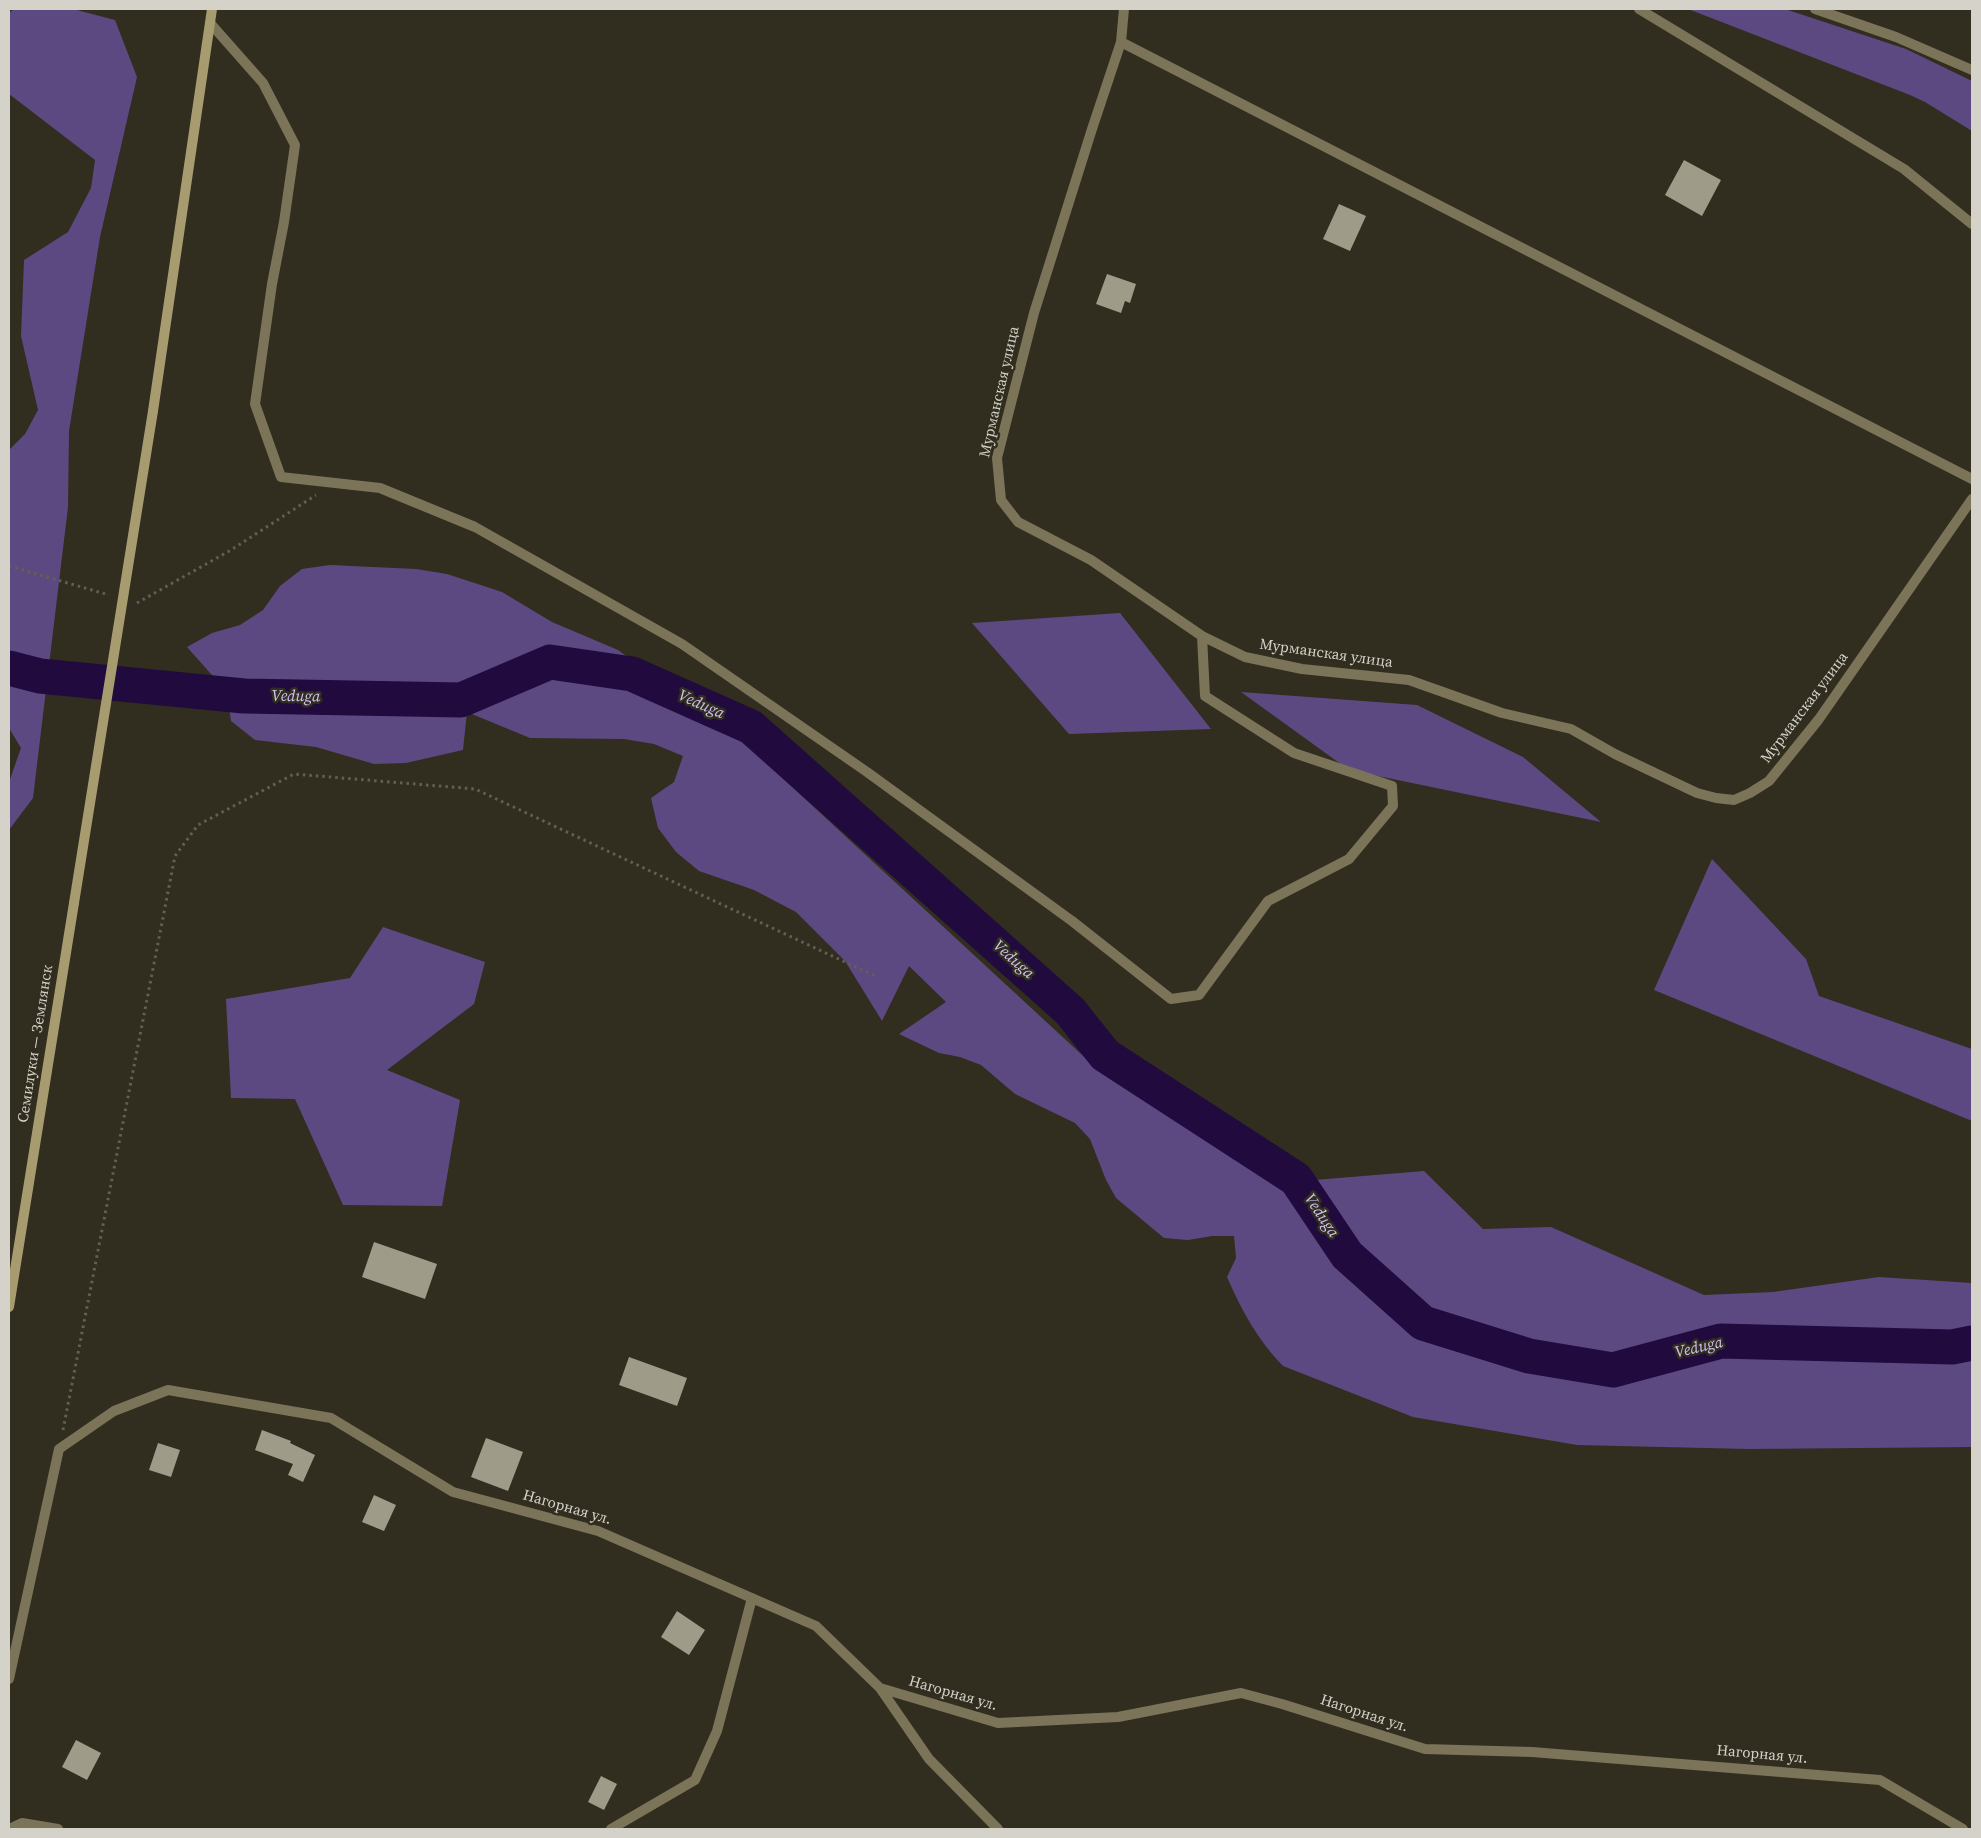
<!DOCTYPE html>
<html>
<head>
<meta charset="utf-8">
<style>
	body { margin:0 }
	#map { position:relative; width:1981px; height:1838px; overflow:hidden; background:#312d1f; font-family:"Source Serif 4",serif }
	canvas { display:block }
	.frame { position:absolute; inset:0; border:10px solid #d4d2c9; pointer-events:none }
</style>
</head>
<body>
<div id="map">
<canvas width="1981" height="1838"></canvas>
<div class="frame"></div>
</div>
<script>
const g = document.querySelector('canvas').getContext('2d');
g.lineJoin = 'round';
function fill(path, color) {
  g.fillStyle = color;
  g.fill(path, 'evenodd');
}
function stroke(path, color, width, dash) {
  g.strokeStyle = color;
  g.lineWidth = width;
  g.lineCap = dash ? 'butt' : 'round';
  g.setLineDash(dash || []);
  g.stroke(path);
}
function label(font, color, halo, rows, align = 'center') {
  g.font = font + ' "Source Serif 4",serif';
  g.lineWidth = 5;
  g.setLineDash([]);
  g.textBaseline = 'middle';
  g.strokeStyle = halo;
  g.fillStyle = color;
  for (const [text, x, y, turn = 0] of rows) {
    g.save();
    g.translate(x, y);
    g.rotate((+turn || 0) * Math.PI / 180);
    g.textAlign = isNaN(turn) ? turn : align;
    if (halo) g.strokeText(text, 0, 0);
    g.fillText(text, 0, 0);
    g.restore();
  }
}
fill(new Path2D(`
	M14,9H73L115,20L137,77L100,237L69,431L68,507L33,798L9,830V782L21,748L9,728V450L25,434L38,410L21,336L24,260L68,232L91,188L95,160L9,94V13Z
	M1688,9H1785L1906,49L1972,81V131L1925,102L1910,95Z
	M330,565L416,569L447,574L502,592L552,622L618,650L737,736L1094,1066L1278,1183L1424,1171L1483,1229L1551,1227L1704,1295L1773,1292L1879,1277L1972,1283V1447L1749,1449L1577,1445L1413,1417L1283,1366C1258,1341 1241,1309 1227,1277L1236,1258L1234,1236H1212L1188,1240L1164,1238L1116,1198L1106,1180L1090,1139L1075,1123L1015,1094L981,1065L960,1057L939,1053L899,1034L946,1002L909,966L882,1021L845,961L796,912L754,890L699,871L676,852L658,828L651,798L674,782L683,756L654,744L624,739L530,738L467,712L463,750L406,763L374,764L316,747L255,740L231,721L227,692L187,647L212,633L240,625L263,610L280,586L302,569Z
	M1120,613L1211,729L1069,734L972,623Z
	M1241,692L1417,705L1523,757L1601,822L1349,770Z
	M1712,859L1806,959L1819,996L1972,1049V1121L1654,990Z
	M383,927L485,962L474,1004L387,1070L460,1100L442,1206L343,1205L295,1099L231,1098L226,999L350,978Z`), '#5d4982');
stroke(new Path2D(`
	M9,668L40,676L244,696L461,700L550,662L632,674L751,727L1070,1011L1105,1055L1296,1179L1347,1255L1423,1323L1529,1356L1613,1370L1721,1341L1952,1347L1972,1343`), '#210a3e', 35);
fill(new Path2D(`
	M1684,160L1721,180L1702,216L1665,195Z
	M1339,204L1366,216L1350,251L1323,239Z
	M1107,274L1136,284L1130,303L1125,301L1121,313L1096,304Z
	M374,1242L437,1264L425,1299L362,1277Z
	M629,1357L687,1378L677,1406L619,1385Z
	M262,1430L291,1441L290,1443L315,1455L303,1482L288,1475L293,1464L255,1450Z
	M486,1438L523,1452L508,1491L471,1477Z
	M158,1443L180,1450L171,1477L149,1470Z
	M374,1495L396,1505L384,1531L362,1522Z
	M677,1611L705,1630L689,1655L661,1637Z
	M76,1740L101,1753L87,1780L62,1767Z
	M601,1776L617,1784L604,1810L588,1802Z`), '#9f9b89');
stroke(new Path2D(`
	M9,566L109,595
	M137,603L231,550L316,495
	M63,1430L175,856L198,825L294,774L475,789L877,977`), '#636053', 3, [2.5, 4]);
stroke(new Path2D(`
	M1124,9L1121,42L1092,129L1034,313L997,458L1001,500L1018,522L1091,560L1202,636L1245,657L1302,669L1409,680L1502,713L1571,729L1615,754L1697,793L1716,798L1734,800L1750,793L1769,781L1819,719L1972,499
	M1639,9L1904,169L1972,224
	M1815,9L1896,37L1972,70
	M210,23L263,83L295,145L284,222L272,284L255,404L281,477L380,488L475,527L682,644L867,772L1072,921L1171,999L1199,995L1268,901L1349,859L1393,806L1392,786L1294,753L1205,696L1202,636
	M1121,42L1972,479
	M9,1679L59,1449L114,1411L168,1390L331,1418L453,1492L598,1531L816,1626L880,1688L998,1723L1118,1717L1241,1693L1282,1704L1425,1749L1532,1752L1880,1780L1963,1829
	M880,1688L929,1759L998,1829
	M9,1829L22,1823L58,1829
	M611,1829L695,1780L717,1731L752,1598`), '#7b7458', 10);
stroke(new Path2D(`
	M153,411L212,9
	M9,1307L74,903`), '#a79c6f', 10);
stroke(new Path2D(`
	M74,903L153,411`), '#a79c6f', 10);
label('15px', '#d4d2c9', '#312d1f', [
	["Мурманская улица",1000,392,-77],
	["Мурманская улица",1326,654,8],
	["Мурманская улица",1805,708,-53],
	["Семилуки — Землянск",36,1044,-81],
	["Нагорная ул.",567,1508,16],
	["Нагорная ул.",953,1694,16],
	["Нагорная ул.",1364,1714,18],
	["Нагорная ул.",1762,1755,5]
]);
label('italic 16px', '#d1c2f6', '#312d1f', [
	["Veduga",296,697,1],
	["Veduga",701,705,24],
	["Veduga",1013,960,42],
	["Veduga",1321,1216,56],
	["Veduga",1699,1348,-13]
]);
</script>
</body>
</html>
